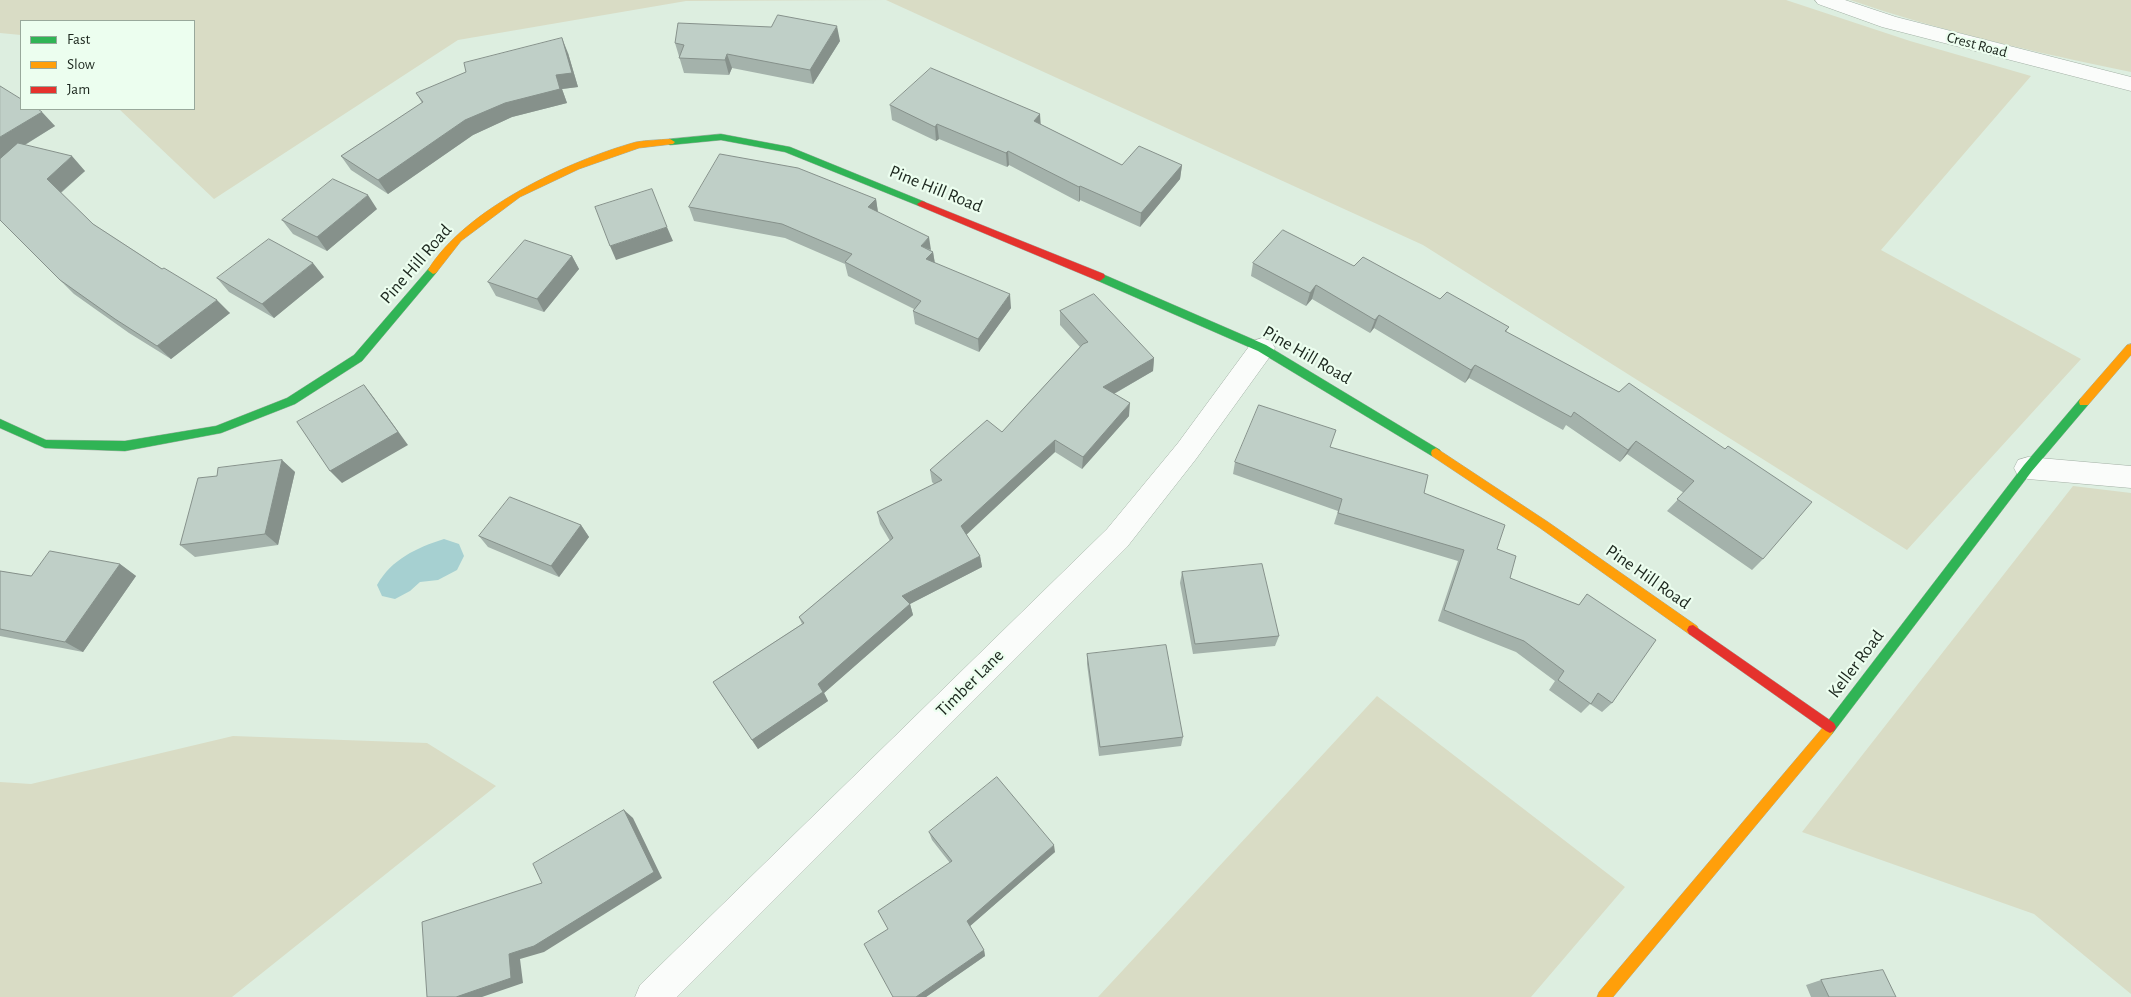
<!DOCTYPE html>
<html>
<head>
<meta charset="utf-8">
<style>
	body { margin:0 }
	#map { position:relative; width:2131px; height:997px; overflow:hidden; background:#ddeee0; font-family:"Alegreya Sans",sans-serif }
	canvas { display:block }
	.legend { position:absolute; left:20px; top:20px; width:175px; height:90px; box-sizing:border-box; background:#ecfeef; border:1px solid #98a89b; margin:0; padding:6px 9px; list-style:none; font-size:15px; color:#1b261d }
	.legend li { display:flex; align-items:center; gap:10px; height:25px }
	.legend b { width:25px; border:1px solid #98a89b }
</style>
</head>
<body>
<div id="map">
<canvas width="2131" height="997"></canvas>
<ul class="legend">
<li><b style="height:6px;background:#30b455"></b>Fast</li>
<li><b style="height:6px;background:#ff9f0a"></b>Slow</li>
<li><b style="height:6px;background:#e5322d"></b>Jam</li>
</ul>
</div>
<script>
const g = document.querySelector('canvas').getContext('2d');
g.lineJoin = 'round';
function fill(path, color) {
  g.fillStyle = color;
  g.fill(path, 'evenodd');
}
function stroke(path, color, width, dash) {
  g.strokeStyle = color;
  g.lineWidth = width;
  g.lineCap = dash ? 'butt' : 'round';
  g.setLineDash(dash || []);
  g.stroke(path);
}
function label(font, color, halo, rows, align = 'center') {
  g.font = font + ' "Alegreya Sans",sans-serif';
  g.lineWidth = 4.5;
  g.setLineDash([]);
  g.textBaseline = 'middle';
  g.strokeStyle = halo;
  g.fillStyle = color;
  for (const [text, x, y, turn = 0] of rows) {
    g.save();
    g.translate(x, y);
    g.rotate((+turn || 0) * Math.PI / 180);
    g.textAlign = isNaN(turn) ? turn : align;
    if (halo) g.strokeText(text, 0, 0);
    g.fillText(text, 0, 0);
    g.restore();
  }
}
fill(new Path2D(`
	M0,0H1786L1910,41L2031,76L1881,250L2081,359L1907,550L1423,245L886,0L686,1L458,40L214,199L119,109H194V21H21V35L0,33Z
	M1850,0H2131V72C2035,52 1943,32 1850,0Z
	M2073,486L2131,493V994L2034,914L1802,832Z
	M1377,696L1625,887L1531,997H1098Z
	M233,736L427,743L496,786L232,997H0V782L31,784Z`), '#d9dcc5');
fill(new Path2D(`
	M444,539L459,544L464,556L457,570L438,580L420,582L410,591L395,599L382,596L377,585C392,559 416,548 444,539Z`), '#a6d0d1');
const street = new Path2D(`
	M1815,0H1845L1896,17L2131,77V91L1882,27L1818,4Z
	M1262,338L1271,341L1275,348L1271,355L1196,459L1127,547L677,997H635L640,985L1107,529L1178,443L1253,341Z
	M2028,457L2131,466V488L2028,479L2018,476L2014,468L2018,460Z`);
const fast = new Path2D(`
	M721,134L790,147L925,202L927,204L925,206H919L785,152L721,140L670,145L665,142L670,139Z
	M433,266L436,267L438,270L436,273L362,361L295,404L221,433L125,451L45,448L0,428V419L46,440L125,441L216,426L287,398L354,355L430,267Z
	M1100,273L1266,345L1440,450L1441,453L1440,456H1432L1258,351L1096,280L1095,277L1096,274Z
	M2084,398L2089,402L2088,405L2032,471L1832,734L1828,736L1824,734L1822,730L1824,726L2024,465L2080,399Z`);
const slow = new Path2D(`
	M670,139L675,142L673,144L639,148L579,169L520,197L461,241L436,273L433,274L428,270C465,209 568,161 636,142C647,140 659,140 670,139Z
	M2131,344V355L2088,405H2080L2079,402L2080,399L2127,345Z
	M1436,448L1548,522L1697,626L1699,630L1697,634L1693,635L1689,634L1540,528L1432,456L1431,453L1432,450Z
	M1828,724L1832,726L1834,730L1832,734L1613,997H1597L1599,992L1824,726Z`);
const jam = new Path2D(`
	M922,201L1104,274L1105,277L1100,281L1096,280L919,206L917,204Z
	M1693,625L1834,723L1836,727L1834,731L1830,733L1826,731L1689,634L1687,630L1689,626Z`);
stroke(street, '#a3b0a5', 1);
stroke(fast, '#a3b0a5', 1);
stroke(slow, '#a3b0a5', 1);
stroke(jam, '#a3b0a5', 1);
fill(street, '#fafcfa');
fill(fast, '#30b455');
fill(slow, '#ff9f0a');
fill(jam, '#e5322d');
fill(new Path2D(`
	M840,41L813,84L732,68L729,75L684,73L675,43Z
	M568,53L578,87L562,89L567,103L512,117L473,135L388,194L351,170L341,156L422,103L416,93Z
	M0,86L55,126L25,145L85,171L61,193L93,224L230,313L171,359L129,333L74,294L60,280Z
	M890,105L1040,114V124L1122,165H1182L1180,179L1140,227L1080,200L1079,202L1009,165L1007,167L939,139L936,141L892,120Z
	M876,199L878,212L933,252L935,263L1011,308L979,352L915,324L913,311L914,309L848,276L845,264L785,238L694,221L689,207Z
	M377,209L327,251L293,234L282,220Z
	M572,256L579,269L544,312L496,296L488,282Z
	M1253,263L1354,266L1509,327L1506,332L1619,392L1763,559L1752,570L1667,511L1684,493L1627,454L1620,462L1566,425L1563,430L1469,378L1465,383L1374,328L1370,333L1312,299L1306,306L1251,276Z
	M324,277L274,318L229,292L217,278Z
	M1060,311L1154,358L1153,371L1114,394L1129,416L1082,469L1055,452L966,534L980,556L982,567L910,604L913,615L824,693L828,701L758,749L713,682L802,624L799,617L890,541L880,524L877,512L934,484L932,482L930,470L1002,432L1080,347L1060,325Z
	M1330,447L1424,493L1497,549L1510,578L1579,605L1587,594L1612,703L1602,712L1590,704L1581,713L1549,690L1555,681L1516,652L1438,621L1458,561L1334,524L1338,511L1233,474L1235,462Z
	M282,460L295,472L278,545L195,557L180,545L217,476Z
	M581,525L589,537L559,577L488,547L479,536Z
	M120,564L136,576L83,652L0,636V571L31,576Z
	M1182,572L1279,636L1275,646L1193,654L1180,583Z
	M1087,654L1183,737L1181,746L1099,756L1087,664Z
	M929,832L1055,852L970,926L984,950L985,956L926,997H893L888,929L950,863L932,840Z
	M1821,980L1896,997H1811L1806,985Z`), '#a4b2ab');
fill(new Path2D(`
	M837,26L840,41L813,84L810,70Z
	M562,38L568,53L578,87L562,89L567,103L512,117L473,135L388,194L378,180L465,120L556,75Z
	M727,54L732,68L729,75L725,60Z
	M42,112L55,126L0,160V137Z
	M1040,114L1041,128L1034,121Z
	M937,124L939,139L936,141L935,127Z
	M1008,151L1009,165L1007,167L1006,153Z
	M72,156L85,171L60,193L47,179Z
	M1182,165L1180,179L1140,227L1141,213Z
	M1080,186V200L1079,202V187Z
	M368,195L377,209L327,251L317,237Z
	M876,199L878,213L868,207Z
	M667,227L673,241L616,260L610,246Z
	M929,237L931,250L921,246Z
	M933,252L935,265L926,259Z
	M572,256L579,269L544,312L537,299Z
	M313,263L324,277L274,318L262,304Z
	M1316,285L1312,299L1306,306L1310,293Z
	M1010,294L1011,308L979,352L978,339Z
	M217,300L230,313L171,359L157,346Z
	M1379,315L1374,328L1370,333L1375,320Z
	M1154,358L1153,371L1103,400V387Z
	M1475,365L1469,378L1465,383L1471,370Z
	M364,385L374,398L408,445L342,483L330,471Z
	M1130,403L1129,416L1082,469L1083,457Z
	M1055,440V452L963,538L961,526Z
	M1636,441L1627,454L1620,462L1628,450Z
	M282,460L295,472L278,545L265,534Z
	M581,525L589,537L559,577L551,566Z
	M980,556L982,567L910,604L913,615L824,693L828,701L758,749L752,740L818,684L902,596Z
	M120,564L136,576L83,652L65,642Z
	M624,810L633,818L662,878L544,952L520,959L523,983L482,997H456L509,954Z
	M1054,845L1055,852L969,927L967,921Z
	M984,950L985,956L926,997H916Z`), '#86918b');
const building = new Path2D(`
	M778,15L837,26L810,70L727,54L725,60L679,58L684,45L675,43L678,23L771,27Z
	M562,38L572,73L556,75L560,89L505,103L465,120L378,180L341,156L423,102L416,93L466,72L464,63Z
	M931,68L1040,114L1034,121L1122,165L1139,146L1182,165L1141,213L1080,186L1079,187L1008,151L1006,153L937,124L935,127L890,105Z
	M0,86L21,99V109H38L42,112L0,137Z
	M18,143L72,156L47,179L93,224L162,269L164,268L217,300L157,346L115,319L60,280L0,220V159Z
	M720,154L798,168L876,199L868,207L929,237L921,246L933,252L926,259L1010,294L978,339L913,311L921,301L845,262L852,254L782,224L689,207Z
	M333,179L368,195L317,237L282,220Z
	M652,189L667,227L610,246L595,207Z
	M1283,230L1354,266L1363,257L1440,299L1447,292L1509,327L1505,331L1619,392L1629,383L1725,449L1728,446L1812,502L1763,559L1677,499L1694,481L1636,441L1628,450L1574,412L1571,417L1475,365L1471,370L1379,315L1375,320L1316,285L1310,293L1253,263Z
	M269,239L313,263L262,304L217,278Z
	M525,240L572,256L537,299L488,282Z
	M1094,294L1154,358L1103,387L1130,403L1083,457L1055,440L961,526L980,556L902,596L910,604L818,684L823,692L752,740L713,682L804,623L799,617L893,538L877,512L942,480L930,470L987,420L1002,432L1083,344L1088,342L1060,311Z
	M364,385L398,432L330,471L297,422Z
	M1259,405L1336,430L1330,447L1428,475L1424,493L1505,525L1497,549L1516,556L1510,578L1579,605L1587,594L1656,640L1612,703L1598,693L1591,704L1558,680L1564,671L1524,641L1444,610L1464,550L1338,513L1342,499L1235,462Z
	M282,460L265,534L180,545L198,478L217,476L218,468Z
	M510,497L581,525L551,566L479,536Z
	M50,551L120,564L65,642L0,629V571L31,576Z
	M1262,564L1279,636L1195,644L1182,572Z
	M1166,645L1183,737L1100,747L1087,654Z
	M997,777L1054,845L967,921L984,950L916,997H893L864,944L888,929L878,911L952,861L929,832Z
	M624,810L654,872L534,946L509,954L511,978L456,997H427L422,922L542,883L533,864Z
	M1883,970L1896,997H1829L1821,980Z`);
fill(building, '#bfcfc7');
stroke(building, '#86918b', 1);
label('15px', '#1b261d', '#ecfeef', [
	["Crest Road",1977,45,15]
]);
label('18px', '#1b261d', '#ecfeef', [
	["Pine Hill Road",936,189,22],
	["Pine Hill Road",416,264,-49],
	["Pine Hill Road",1307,355,30],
	["Pine Hill Road",1648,577,35],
	["Keller Road",1856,664,-53],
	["Timber Lane",970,683,-45]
]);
</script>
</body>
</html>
